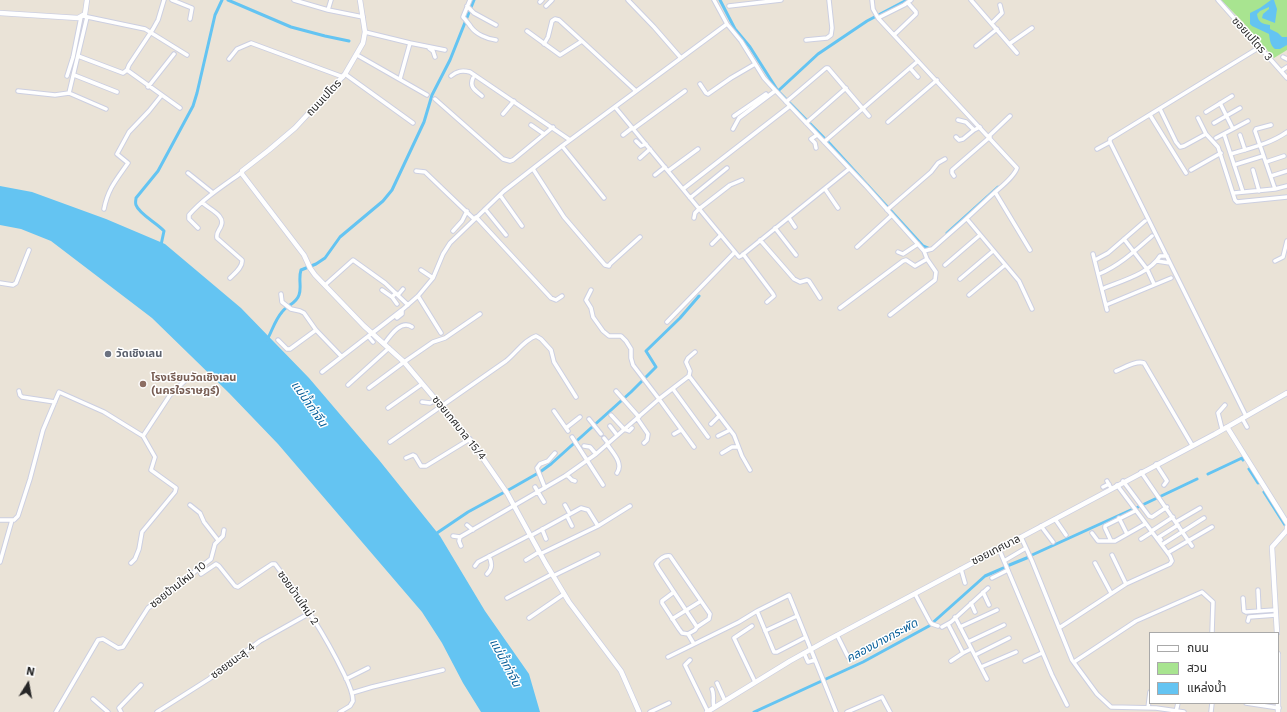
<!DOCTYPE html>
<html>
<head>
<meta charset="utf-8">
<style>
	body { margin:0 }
	#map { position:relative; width:1287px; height:712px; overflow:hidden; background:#eae3d7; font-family:"Work Sans","Noto Sans Thai",sans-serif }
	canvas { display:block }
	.legend { position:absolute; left:1149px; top:632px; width:130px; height:72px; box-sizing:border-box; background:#fff; border:1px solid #a9a9a9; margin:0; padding:5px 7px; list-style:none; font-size:12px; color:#272727 }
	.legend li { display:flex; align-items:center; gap:8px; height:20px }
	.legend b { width:20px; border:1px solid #a9a9a9 }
	.north { position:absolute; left:8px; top:664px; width:40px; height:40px; -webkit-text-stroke:3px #fff; paint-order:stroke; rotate:11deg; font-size:11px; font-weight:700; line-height:16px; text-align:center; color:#272727 }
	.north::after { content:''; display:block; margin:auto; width:14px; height:18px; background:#272727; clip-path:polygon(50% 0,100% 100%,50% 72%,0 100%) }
</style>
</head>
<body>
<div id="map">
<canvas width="1287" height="712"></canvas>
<ul class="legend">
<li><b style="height:5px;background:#fff"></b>ถนน</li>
<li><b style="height:11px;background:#a8e490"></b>สวน</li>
<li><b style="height:11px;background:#64c4f2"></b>แหล่งน้ำ</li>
</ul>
<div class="north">N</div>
</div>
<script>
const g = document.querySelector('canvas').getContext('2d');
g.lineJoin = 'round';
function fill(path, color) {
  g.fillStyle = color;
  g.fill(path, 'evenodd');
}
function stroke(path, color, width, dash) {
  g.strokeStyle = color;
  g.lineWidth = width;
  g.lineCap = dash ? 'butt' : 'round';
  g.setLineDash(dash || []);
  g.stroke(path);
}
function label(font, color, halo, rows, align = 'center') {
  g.font = font + ' "Work Sans","Noto Sans Thai",sans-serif';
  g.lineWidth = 3;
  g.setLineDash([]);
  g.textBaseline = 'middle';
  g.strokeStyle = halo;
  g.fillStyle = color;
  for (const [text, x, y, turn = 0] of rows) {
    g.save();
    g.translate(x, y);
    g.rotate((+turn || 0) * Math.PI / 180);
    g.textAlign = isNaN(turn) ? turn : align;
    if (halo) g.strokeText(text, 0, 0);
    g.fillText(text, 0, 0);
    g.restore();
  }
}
fill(new Path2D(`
	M1221,0H1287V50L1274,58L1242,21Z`), '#a8e490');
fill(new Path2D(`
	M1271,0H1274L1277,9L1275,23L1262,18L1263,14L1269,9V7L1260,11L1257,14C1258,22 1262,24 1270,25V29L1278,33L1282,37H1287V45L1280,49H1275C1270,45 1270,40 1269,34L1252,26L1250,24V13L1260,8Z
	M0,186L32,192L106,219L165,244L241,308L309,378L379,460L440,536L485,611L529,674L540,712H481L463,683L442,643L422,612L278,444L229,393L152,318L51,241L21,229L0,225Z`), '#64c4f2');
stroke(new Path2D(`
	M228,0L291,27L325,36L349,41
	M720,0L735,29L750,47L778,91L830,144L923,246L930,249
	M778,91L818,54L867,21L907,0
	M947,233L998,187
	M161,245L164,231C157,223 139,214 136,205C135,202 136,200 136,198L158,171L193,106L197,93L215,15L222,0
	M267,340C272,331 275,320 282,312C287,305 296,304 299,295C302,287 298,279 301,270L316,264L325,258L340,237L383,201L392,190L424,122L432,95L450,60L474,0
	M1249,469L1258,483
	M1208,474L1242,458L1243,460
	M1264,492L1285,525
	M1136,508L1197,479
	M434,535L468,512L512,488L540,472L551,464L631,392L656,367L646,351L680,318L699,296
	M1032,555L1133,509
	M1007,566L1029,557
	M754,712L863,662L929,626L985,576L1006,567`), '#64c4f2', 3);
const street = new Path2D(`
	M172,0L192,8L190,19
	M294,0L328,10L363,17
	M470,0L463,17C467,21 468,23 471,27C476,34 487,39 496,40
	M628,0L654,27L681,58
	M714,0L727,24L741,41L764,78L774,89L866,186L924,251L932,249C953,231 974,212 994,193C1002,186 1014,177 1017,168L878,18L873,9L872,0
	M971,0L1017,53
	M1218,0L1287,78
	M540,2L542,0
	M467,6L474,13L496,25
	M546,6L552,0
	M729,6L781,0
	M328,10L331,0
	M83,16L145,29L187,55
	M878,18L904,5L911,0
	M992,23L1002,13L1000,5
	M527,31L560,55L582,41L636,91
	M365,32L410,43L445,50
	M894,35L916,14V12L908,3
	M806,40L827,38L831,35L832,28L829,0
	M544,44L548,37L552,21L555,19L559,20L582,41
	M1009,44L1032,28
	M976,46L997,29
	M429,48L433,51L435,57
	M357,55L427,95
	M78,56L123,73L127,70L129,65L153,29L158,20L164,0
	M1283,57L1287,59
	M229,59L237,49L251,43L343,77
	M910,68L918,77
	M127,70L180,108
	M1281,71L1287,67
	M345,74L413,123
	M74,75L117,92
	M67,76L73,57L81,17
	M451,76C457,71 462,70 470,72L570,140
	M473,78C469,87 475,90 482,96
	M400,79L410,43
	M700,84L706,93L708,94L731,78L755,64
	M148,87L174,54
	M18,91L55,95L69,93L106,109
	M69,93L87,17
	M435,99L503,159L510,161L513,160L553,127
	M786,102L826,68H828L869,116
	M1220,103L1233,129
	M615,107L739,257L741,256L849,169
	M1160,109L1176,142L1180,147L1184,146L1206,134
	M1206,112L1232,96
	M503,114L514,101
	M1150,115L1186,173
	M734,116L766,94
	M1198,118L1206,134L1218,147L1235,200L1237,202L1287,197
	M958,120L966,122L974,130L980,127
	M888,122L937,80
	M806,123L846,88
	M1214,123L1240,108
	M531,125L544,134
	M1271,125L1256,129L1255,131L1275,189L1287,186
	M633,129L685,91
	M733,129L739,118L775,91
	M1224,134L1243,192
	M623,135L632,128
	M1240,135L1245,150
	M989,136L1010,116
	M956,137L959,140L963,139L974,130
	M1216,138L1248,121
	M636,141L641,146L646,144
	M824,142L918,61
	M1110,142L1246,416
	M562,146L604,198
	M816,148L815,143L811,139L817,135
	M1097,149L1110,142V139L1260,47
	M1231,154C1250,148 1270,144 1287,132
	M640,158L650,149
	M1266,162L1284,156
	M1234,165L1263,156
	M533,169L564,217L605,265L609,266L610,264L640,237
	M1191,170L1221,153
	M1253,170L1259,191
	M416,171L425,172L474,219
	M668,171L698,149
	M188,173L213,193
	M655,175L665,167
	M954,176L952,173V170L990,137
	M1271,176L1287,171
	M683,189L790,106
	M825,189L838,208
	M995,192L1030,250
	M1234,193L1275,189
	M500,195L522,226
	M690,198L727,168
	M202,202C208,209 226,215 221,226C219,231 216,232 217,238L242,260C243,267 235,273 230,278
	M104,209C108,189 116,180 128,163L117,154L129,132L149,111L161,96
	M485,209L506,235
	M887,210L931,172L938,163L945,159
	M476,217L551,298L556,300L562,296
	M694,218L695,213L699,209L730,185L742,180
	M789,218L795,227
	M967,219L1019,281L1032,309
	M198,228L189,219V215C204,198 223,186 241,173
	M775,228L796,255
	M453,231L462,221L467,211
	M1124,239L1147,269L1154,284
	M760,240L794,279L800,282L807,280L809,281L820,298
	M712,244L721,235
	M857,247L892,215
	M898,252L903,254L918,244
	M743,254L773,294L774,296L767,302
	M1093,254L1107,310
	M1095,260L1108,253L1145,221
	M1157,261L1170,263
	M1275,261L1283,257L1287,241
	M945,265L980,235
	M421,270L433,278
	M1099,274C1119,266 1136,250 1152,236
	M960,279L993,251
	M0,283L13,285L16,283L29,250
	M325,285L353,260L385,283L408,305
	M1102,289C1121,281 1149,274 1160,256H1167
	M382,290L392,297L396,293
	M591,290L586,300L591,308L593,317L603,331L609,336H621L626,341L631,349V358L633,365L659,399L694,447
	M281,294L282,302L291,309L300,311L304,313L316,330L341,356
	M398,295L403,289
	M969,295L1005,265
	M418,296L441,333
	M392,297L397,304
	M1106,305L1171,278
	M840,308L903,261L906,260L915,266L927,259
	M890,315L935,280L936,272L927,259L924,251
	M397,318L402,314V310
	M667,322L734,253
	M368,336L373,342
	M278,340L287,349H290L316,330
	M384,344C390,336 401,319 412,327
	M695,352L688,358L686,362L690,371L689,376L734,435L742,456L750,470
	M1116,371C1124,368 1136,360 1144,363L1192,445
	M322,372L402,310L418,296L433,278L443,254L450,243L504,191L562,146L727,24
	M348,385L389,348
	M369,388L404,362L433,342L445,338L480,314
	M673,389L708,437
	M19,391L20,395L22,397L55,402
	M616,391L639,417
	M422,402L430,403L436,400
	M388,408L422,384
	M554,411L568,431
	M611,415L624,429L629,431L632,428
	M637,418L648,434L647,440L644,443
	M1242,418L1247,427
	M589,419L601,434
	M711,424L719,416
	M610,426L617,435
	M566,428L580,417
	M1222,429L1218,413L1225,405
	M674,434L681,430
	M143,436L170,395L190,376
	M718,436L730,430
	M572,437L603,485
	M604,438L608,443
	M390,442L506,361C516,353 524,340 536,336L541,339L551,350L554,362L576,397
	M607,444C612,452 624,463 617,473
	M584,446L590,447L596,454
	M722,453L732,447H738
	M406,458L413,455L415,456L421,466H426L470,439
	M1156,464L1167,481L1164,485
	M1141,472L1192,546
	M567,475L572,480L575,481
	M1107,481L1111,488
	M1123,481L1149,516L1152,517L1167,507
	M535,487L544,502
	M1103,487L1109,484
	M545,488L537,468L540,464L548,461L555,453
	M190,505L200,513L204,522L218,540
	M565,505L570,514
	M567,516L572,526
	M1119,518L1127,534
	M1055,519L1066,535
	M0,520H14L18,516L30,479L43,430L59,392L104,412L138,433L143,436L155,457L151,470L176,488L175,492L142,532L139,549L135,559L131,563
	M1176,522L1200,508
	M467,525L473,530
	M1041,526L1053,542
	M542,529L546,539
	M1153,530L1173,517
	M1092,533L1098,541H1115L1145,524
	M453,536L460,537L565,476L596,454L659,399L689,376
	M530,536L581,508L588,510L598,526
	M460,537L459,541L461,546
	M1021,537L1032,561L1072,660L1097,694L1111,707L1156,708L1184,712
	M1141,539L1152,532
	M1161,540L1159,537L1178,525
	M1111,541L1105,528V526L1135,511
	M1163,544L1204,518
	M999,549L1052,675L1067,705
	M1169,552L1212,527
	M540,554L598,526L630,506
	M1112,555L1126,584
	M526,560L539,552
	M1004,561L1026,548
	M0,562L12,520
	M1095,563L1111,593
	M475,566L478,562L530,535
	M961,569L965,583
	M201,574L216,564L219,566L235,586L238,587L272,564H275C301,598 324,633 343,672C347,680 353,691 353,701L350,706L340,712
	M487,574C493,568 492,563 489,556
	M553,576L598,554
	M992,578L1008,570
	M1258,590L1259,611
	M674,592L662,601V603L679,629L682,633L688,634L694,644
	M983,592L989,605
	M915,594L930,622L932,624L938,626
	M507,598L552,574
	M1243,598L1244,611L1246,612L1275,610
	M971,603L975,612
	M757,611L774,652H777L806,637
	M955,617L987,679
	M529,618L564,594
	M672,619L701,601
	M1248,621L1249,617L1276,615
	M948,624L963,653L971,649
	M752,626L734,638L755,682
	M942,627L951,622L988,588
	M960,627L997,610
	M1059,628L1126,584L1170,564L1172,561L1170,556L1117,485
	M765,631L797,616
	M688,634L695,630L697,627L658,568L656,564C659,559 665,555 670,556L710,614L709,619L697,627
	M837,635L848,657
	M968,642L1004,625
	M804,653L808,662L815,660
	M975,655L1009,638
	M668,657L739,622L757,611L789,595L836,712
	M690,660L685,665L708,712
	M951,661L963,653
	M1025,661L1042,653
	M1074,662L1136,621L1202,592L1213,602L1212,633
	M981,667L1016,652
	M346,679L368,668
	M717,683L725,701
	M712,689C715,696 712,701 714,707
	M352,693L372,687L443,670
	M93,699L108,712
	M1246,703L1279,708
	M1148,708L1150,692
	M56,712L98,640L103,639L118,648L123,647L148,608L211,559L215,544L223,536L224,530
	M121,712L119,708L141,685
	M157,712L209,679L260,641L310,613
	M650,712L669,703
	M847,712L882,697L890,712
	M1176,712L1178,703
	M1211,712L1212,703`);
const secondary = new Path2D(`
	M360,0L365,32L363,43L345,74L295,128L269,150L242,171V174L304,255L310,268L315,275L364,326L404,362L473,444L507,493L546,564L569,602L621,671L639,712
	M0,13L78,18L85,14L87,0
	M1227,427L1287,523
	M1277,633L1272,547L1287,530V527
	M1278,654V712
	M707,712L790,661L826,641L1215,434L1287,393`);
stroke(street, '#cccfe1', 5.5);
stroke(secondary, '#cccfe1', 6);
stroke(street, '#fff', 3.5);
stroke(secondary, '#fff', 4.5);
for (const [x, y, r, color] of [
	[108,354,4,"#6b7280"],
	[143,384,4,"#8d6e63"]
]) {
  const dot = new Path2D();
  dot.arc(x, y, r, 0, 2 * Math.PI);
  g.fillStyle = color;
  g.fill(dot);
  stroke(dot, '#fff', 1.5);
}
label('11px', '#272727', '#fff', [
	["ซอยเปโตร 3",1252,39,48],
	["ถนนเปโตร",324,98,-47],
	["ซอยเทศบาล 15/4",459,428,51],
	["ซอยเทศบาล",996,550,-27],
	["ซอยบ้านใหม่ 10",178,585,-38],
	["ซอยบ้านใหม่ 2",298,598,55],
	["ซอยชนะสุ 4",233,661,-37]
]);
label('bold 11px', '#5b616d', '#fff', [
	["วัดเชิงเลน",116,354]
], 'left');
label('bold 11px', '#785e54', '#fff', [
	["โรงเรียนวัดเชิงเลน",151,378],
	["(นครใจราษฎร์)",151,391]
], 'left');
label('italic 12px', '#085f99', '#fff', [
	["แม่น้ำท่าจีน",309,404,55],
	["คลองบางกระพัด",882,641,-28],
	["แม่น้ำท่าจีน",505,663,62]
]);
</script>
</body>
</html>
